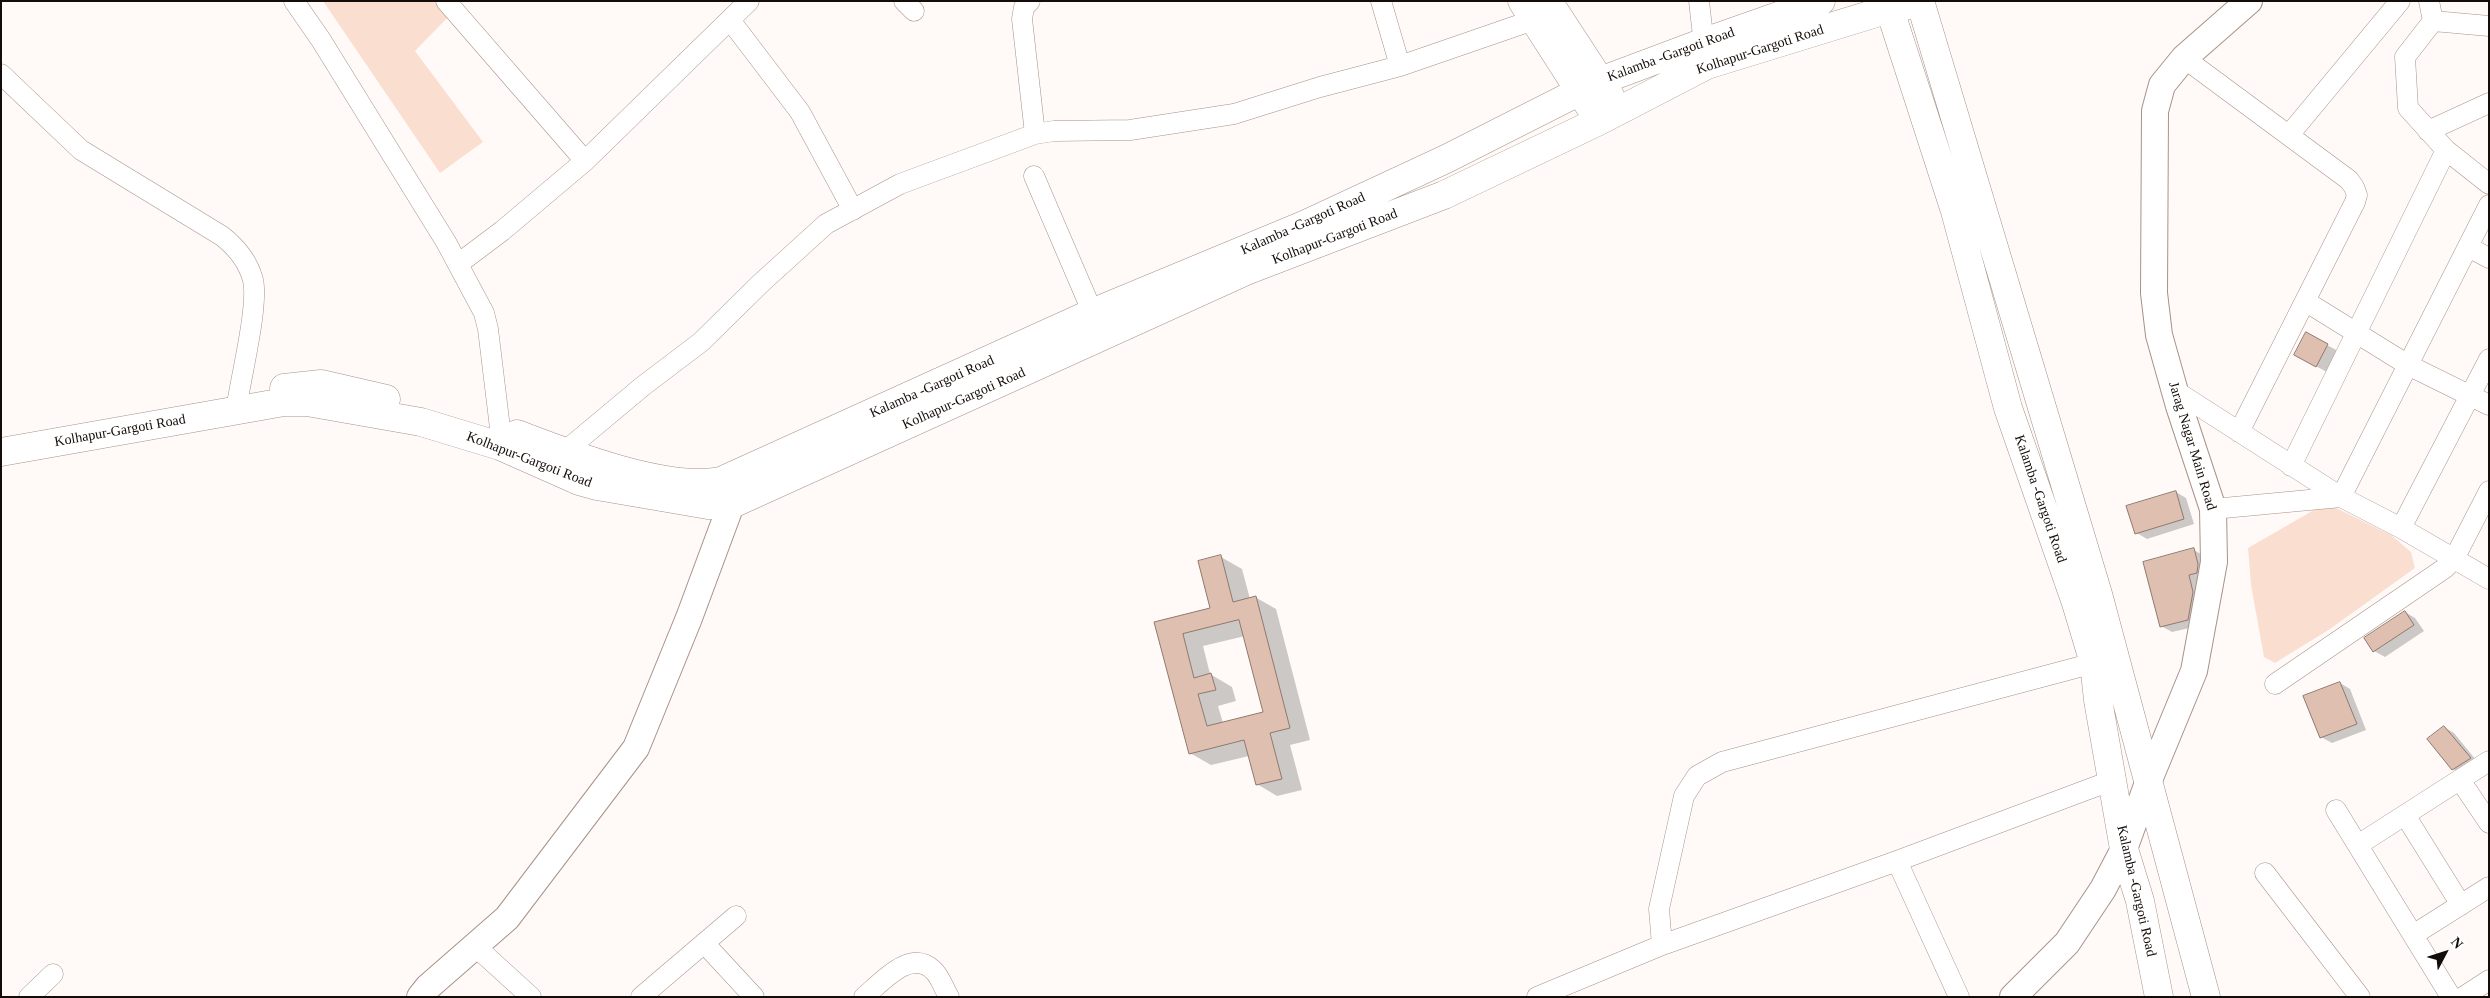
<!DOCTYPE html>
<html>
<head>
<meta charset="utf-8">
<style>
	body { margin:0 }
	#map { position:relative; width:2490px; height:998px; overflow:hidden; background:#fffaf7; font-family:Georgia,serif }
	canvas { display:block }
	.frame { position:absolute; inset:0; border:2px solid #140c08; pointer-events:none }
	.north { position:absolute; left:2420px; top:928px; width:50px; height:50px; -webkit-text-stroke:4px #fff; paint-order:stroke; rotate:50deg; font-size:14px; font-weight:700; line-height:20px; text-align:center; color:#140c08 }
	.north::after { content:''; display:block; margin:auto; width:18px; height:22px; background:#140c08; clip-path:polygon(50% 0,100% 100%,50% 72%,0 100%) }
</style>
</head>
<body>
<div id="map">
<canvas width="2490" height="998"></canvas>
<div class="frame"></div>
<div class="north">N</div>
</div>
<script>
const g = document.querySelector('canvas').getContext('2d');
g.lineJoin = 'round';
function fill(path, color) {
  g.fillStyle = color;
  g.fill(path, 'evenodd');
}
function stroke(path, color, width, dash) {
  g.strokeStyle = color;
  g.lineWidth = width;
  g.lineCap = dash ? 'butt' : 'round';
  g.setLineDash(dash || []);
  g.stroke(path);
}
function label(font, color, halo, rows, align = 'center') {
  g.font = font + ' Georgia,serif';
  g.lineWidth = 4.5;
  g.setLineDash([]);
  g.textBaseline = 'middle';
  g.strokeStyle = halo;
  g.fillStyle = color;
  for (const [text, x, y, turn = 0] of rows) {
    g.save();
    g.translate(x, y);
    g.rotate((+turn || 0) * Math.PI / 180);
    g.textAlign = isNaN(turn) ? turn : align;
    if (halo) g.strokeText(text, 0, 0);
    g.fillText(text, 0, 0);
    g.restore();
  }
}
fill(new Path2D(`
	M323,1H436L449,16L415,51L483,142L440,173Z
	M2326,503L2391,535L2411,552L2415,568L2330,629L2275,663L2264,657L2251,585L2248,548Z`), '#fadfd1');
fill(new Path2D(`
	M2327,345L2338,351L2327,372L2306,361Z
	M2176,492L2186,498L2194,524L2147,539L2137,533Z
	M2194,550L2204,556L2198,626L2172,632L2161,626Z
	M1221,557L1242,569L1250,599L1255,597L1276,609L1310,740L1290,745L1302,790L1277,796L1257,784L1249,756L1211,765L1190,753L1156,623L1212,609ZM1245,636L1265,713L1223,723L1218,706L1236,701L1232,687L1210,674L1203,646Z
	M2405,612L2415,618L2424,631L2385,657L2374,651Z
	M2340,683L2350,689L2366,730L2332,743L2321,737Z
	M2444,727L2454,733L2480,765L2464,775L2453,769L2429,740Z`), '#0003');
const building = new Path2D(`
	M2306,332L2328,344L2316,367L2294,355Z
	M2176,491L2184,519L2135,534L2126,506Z
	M2194,548L2198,564L2197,573L2189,575L2193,592L2188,620L2160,627L2143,562Z
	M1221,555L1233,602L1256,596L1290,728L1270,733L1282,779L1256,785L1244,740L1189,754L1154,622L1210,608L1198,561ZM1239,620L1263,712L1207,726L1198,694L1216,690L1211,673L1194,678L1183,634Z
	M2405,611L2414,625L2373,652L2364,638Z
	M2340,682L2357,724L2320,738L2303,696Z
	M2444,726L2471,758L2452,770L2427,739Z`);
fill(building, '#debfb0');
stroke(building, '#8e796e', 1);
const minor = new Path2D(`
	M294,1L321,40L446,242L484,313L488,329L500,428V446
	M446,1L585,161
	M904,1L914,11
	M1030,1L1024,7L1022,19L1035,134
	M1381,1L1400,66L1545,16
	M1699,1L1705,54
	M2429,1L2433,21L2405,57L2408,108L2446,150L2489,184
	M730,20L800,112L853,210
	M2433,21L2489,26
	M2184,58L2349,180L2354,187L2357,195L2355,202L2239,432
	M1,74L81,150L222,236C236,247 248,261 253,280C259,306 240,380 236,411
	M2428,131L2489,103
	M2289,135L2400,1
	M1034,176L1098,325
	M2468,247L2489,258
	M458,264L502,231L585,161L749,1
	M2305,301L2408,365L2489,405
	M2174,390L2341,497L2401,528L2489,579
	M564,452L643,386L701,342L761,283L826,224L900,184L1035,134L1054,131L1130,130L1234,114L1320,87L1400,66
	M2291,466L2446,150
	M2213,509L2341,497L2489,205
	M2401,528L2489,359
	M2275,684L2445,568L2454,559L2489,491
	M2460,780L2489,823
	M2336,810L2451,997
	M2405,815L2461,905
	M2358,845L2489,761
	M1897,861L1959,997
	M2265,873L2360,997
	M2413,935L2489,887
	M704,943L754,997
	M1662,945L1659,909L1684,796L1697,776L1722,762L2094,663
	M475,946L531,997
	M29,997L53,974
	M641,997L736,916
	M864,997C881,983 910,948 933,970C940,976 944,989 949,997
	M1537,997L1662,945L1897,861L2113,780
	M2463,997L2489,980`);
const tertiary = new Path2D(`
	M420,997L428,987L507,918L636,748L689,618L738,486
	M2013,997L2067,943L2103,889L2124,849L2149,780L2194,671L2214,562L2213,509L2179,406L2159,335L2154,293L2155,111L2162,85L2184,58L2249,1`);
const primary = new Path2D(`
	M1522,1L1590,107
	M1548,1L1610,96
	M1887,1L1955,211L2008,408L2076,603L2094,663L2098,700L2124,849L2140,901L2159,997
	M1920,1L2098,594L2206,997
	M284,388L321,384L386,399
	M517,434C569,454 667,492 721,481L1092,313L1304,225L1446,159L1600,81L1704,42L1821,1
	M1,452L284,402H307L421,422L500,446L579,481L597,486L708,505H730L1246,271L1444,195L1599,121L1707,65L1889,9L1920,3`);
stroke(minor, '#a89287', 21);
stroke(tertiary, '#a89287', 28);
stroke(primary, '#a89287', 29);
stroke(minor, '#fff', 20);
stroke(tertiary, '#fff', 26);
stroke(primary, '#fff', 28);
label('14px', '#140c08', '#fff', [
	["Kolhapur-Gargoti Road",1760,50,-18],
	["Kalamba -Gargoti Road",1671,55,-20],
	["Kalamba -Gargoti Road",1303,224,-24],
	["Kolhapur-Gargoti Road",1335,237,-21],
	["Kalamba -Gargoti Road",932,387,-24],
	["Kolhapur-Gargoti Road",964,399,-24],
	["Kolhapur-Gargoti Road",120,431,-10],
	["Jarag Nagar Main Road",2192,446,73],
	["Kolhapur-Gargoti Road",529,460,21],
	["Kalamba -Gargoti Road",2040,499,71],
	["Kalamba -Gargoti Road",2136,891,77]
]);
</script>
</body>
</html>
